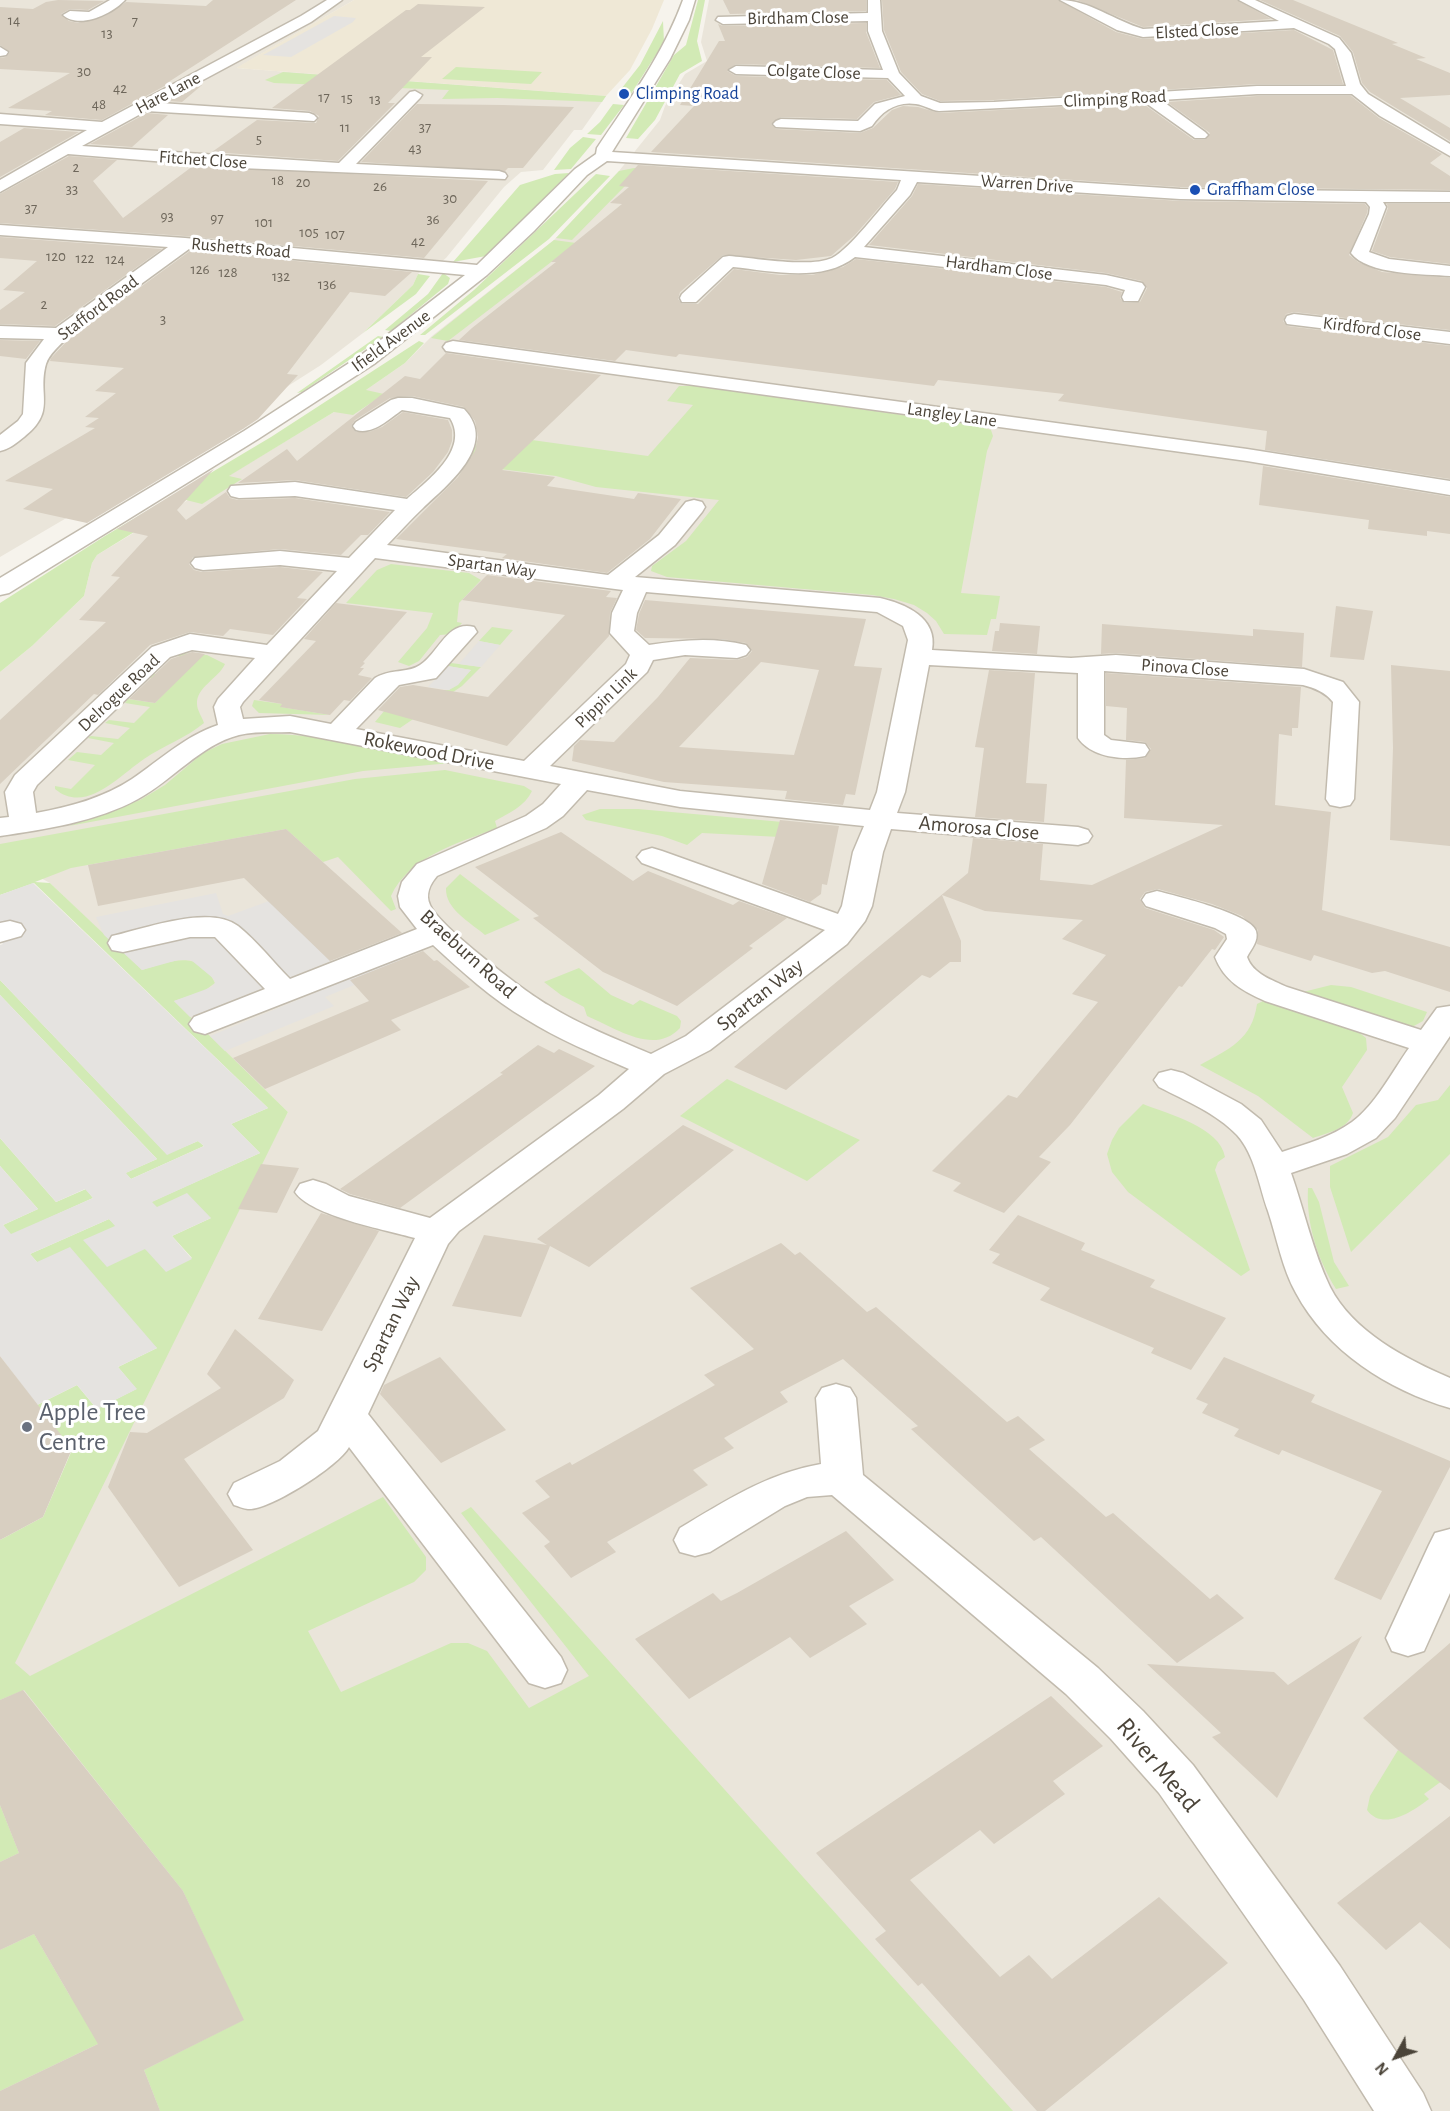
<!DOCTYPE html>
<html>
<head>
<meta charset="utf-8">
<style>
	body { margin:0 }
	#map { position:relative; width:1450px; height:2111px; overflow:hidden; background:#f6f3ec; font-family:"Alegreya Sans",sans-serif }
	canvas { display:block }
	.north { position:absolute; left:1366px; top:2027px; width:60px; height:60px; -webkit-text-stroke:4px #fff; paint-order:stroke; rotate:230deg; font-size:16px; font-weight:700; line-height:24px; text-align:center; color:#4b4439 }
	.north::after { content:''; display:block; margin:auto; width:21px; height:27px; background:#4b4439; clip-path:polygon(50% 0,100% 100%,50% 72%,0 100%) }
</style>
</head>
<body>
<div id="map">
<canvas width="1450" height="2111"></canvas>
<div class="north">N</div>
</div>
<script>
const g = document.querySelector('canvas').getContext('2d');
g.lineJoin = 'round';
function fill(path, color) {
  g.fillStyle = color;
  g.fill(path, 'evenodd');
}
function stroke(path, color, width, dash) {
  g.strokeStyle = color;
  g.lineWidth = width;
  g.lineCap = dash ? 'butt' : 'round';
  g.setLineDash(dash || []);
  g.stroke(path);
}
function label(font, color, halo, rows, align = 'center') {
  g.font = font + ' "Alegreya Sans",sans-serif';
  g.lineWidth = 6;
  g.setLineDash([]);
  g.textBaseline = 'middle';
  g.strokeStyle = halo;
  g.fillStyle = color;
  for (const [text, x, y, turn = 0] of rows) {
    g.save();
    g.translate(x, y);
    g.rotate((+turn || 0) * Math.PI / 180);
    g.textAlign = isNaN(turn) ? turn : align;
    if (halo) g.strokeText(text, 0, 0);
    g.fillText(text, 0, 0);
    g.restore();
  }
}
fill(new Path2D(`
	M0,0H354L237,68L606,96L582,130H574L543,170L521,172L504,187L446,258L440,263L423,269L418,274L413,285L363,333L321,365L252,409L0,557Z
	M709,0H1450V2111H0V1670L288,1112L50,883L0,856V672L32,646L84,596L92,563L97,555L334,412L405,363L432,336L554,240L619,171L660,120L665,106L685,74L707,61L701,42Z`), '#eae5da');
fill(new Path2D(`
	M354,0H664L652,29L630,70L606,96L236,68Z`), '#efe8d6');
fill(new Path2D(`
	M698,0H705L697,41L702,61L680,74L655,120L638,139L626,138L674,55L686,45Z
	M663,21L664,42L631,94L618,93L640,65Z
	M456,67L542,72L531,84L442,79Z
	M283,72L606,96L602,102L497,98L442,99L449,90L274,83L265,80Z
	M613,104L624,105L601,135L587,134L600,122Z
	M583,137L596,139L571,169L554,170L570,148Z
	M634,168L647,169L624,187L572,240L556,238L619,171Z
	M569,173L486,256L453,262L520,185L555,174Z
	M596,174L610,176L549,239L425,335H420L474,290Z
	M554,240L576,243L448,341L431,338Z
	M443,273L450,278L448,284L391,331L385,330L428,294Z
	M418,274L430,276L416,294L363,333L413,285Z
	M378,336L383,337L302,392L297,393Z
	M419,341L424,343L405,363L366,390L384,394L353,415L334,412L229,476L242,479L202,504L186,500L97,555L92,563L84,596L32,646L0,672V603L105,536L271,437Z
	M679,386H696L974,425L991,430L993,436L987,451L961,593L1000,596L996,619H991L987,635L944,634L936,621L927,613L914,605L894,599L872,595L667,577L651,571L652,566L686,541L719,500L596,487L556,476L468,465L481,433L648,456L693,405L667,401Z
	M391,564L469,573L481,580L459,603L457,622L462,623L452,634L440,635L419,661L409,666L398,662L427,628L433,613L346,603L377,570Z
	M492,627L513,630L500,645L479,641Z
	M179,653L207,655L225,664C219,678 196,687 197,704C197,710 202,717 204,723C186,738 163,746 144,759C120,775 86,815 55,789V786L71,789L95,765L68,760L77,752L101,755L114,743L88,738L91,736L118,739L130,728L105,723L109,720L134,723L150,707L125,703L128,699L155,703L176,681L150,678L154,674L179,677L196,658L176,656Z
	M451,663L481,667L462,686L400,728L375,722L395,698L432,702L443,690H449L471,670L448,666Z
	M254,700L282,704L281,707L330,715L259,713L252,706Z
	M270,734C331,735 391,751 451,763L363,771L69,826L140,800L165,785L203,753L222,744Z
	M445,770L524,786L532,791C525,806 509,813 495,821L497,828C459,843 409,856 391,896L396,909L391,911L338,857L323,862L286,829L71,868L35,882L50,883L142,970C170,962 198,948 215,983L204,991L174,1001L288,1112L15,1663L30,1676L383,1497L426,1557V1570L414,1582L308,1631L341,1692L451,1643H468L487,1651L529,1708L589,1676L461,1513L471,1507L1013,2111H160L144,2070L243,2020L183,1891L24,1690L0,1700V1540L43,1517L72,1450L37,1405L77,1385L97,1409L136,1389L118,1367L157,1348L37,1262L30,1254L109,1219L145,1249L192,1258L172,1236L211,1218L156,1207L151,1202L260,1153L231,1124L268,1108L34,883L0,895V844L355,779Z
	M600,809H638L805,824L780,837L702,833L687,845L662,836L586,820L582,815Z
	M460,874L520,920L485,935C470,922 445,909 446,888Z
	M579,968L611,995L633,1005L640,1000L677,1016L681,1021L680,1028C654,1056 616,1028 587,1016L584,1007L561,995L544,982Z
	M0,980L167,1154L198,1141L204,1146L131,1179L125,1173L157,1159L0,995Z
	M1331,985L1351,987L1427,1012L1423,1021L1412,1027L1295,994Z
	M1265,1000L1357,1031L1366,1038L1367,1050L1342,1087L1353,1113C1348,1129 1327,1133 1313,1138L1258,1096L1200,1065C1229,1049 1252,1040 1257,1004Z
	M727,1079L860,1140L807,1181L680,1116Z
	M1450,1085V1154L1351,1252L1330,1187V1166L1388,1137L1416,1105L1438,1100Z
	M1143,1104C1168,1114 1220,1127 1225,1157L1218,1162L1215,1170L1250,1270L1241,1276L1128,1192L1112,1172L1107,1154L1112,1140L1119,1128Z
	M0,1138L56,1202L86,1189L93,1198L11,1235L3,1225L38,1209L0,1166Z
	M1308,1188H1312L1319,1202L1334,1262L1349,1286L1336,1289C1317,1258 1306,1223 1308,1188Z
	M1398,1750L1450,1775L1424,1794L1429,1799C1413,1811 1383,1832 1367,1810L1370,1796Z
	M0,1805L19,1853L0,1862Z
	M34,1934L70,1996L129,2029L0,2091V1950Z`), '#d2eab5');
fill(new Path2D(`
	M334,16L356,18L353,22L291,57L263,55Z
	M479,641L500,645L481,667L459,664Z
	M448,666L471,670L458,685L449,690L428,687Z
	M33,883L268,1108L231,1124L260,1153L152,1202L157,1207L187,1193L211,1218L172,1236L192,1259L166,1272L145,1249L107,1267L83,1240L115,1226L109,1219L30,1254L37,1262L70,1247L157,1348L118,1367L137,1389L97,1409L77,1385L37,1405L0,1356V1166L38,1209L3,1225L11,1234L93,1198L85,1189L56,1202L0,1138V995L157,1159L126,1173L131,1179L204,1146L198,1141L167,1155L0,980V945L3,944L0,941V895Z
	M216,893L223,914L228,916L269,901L331,961L190,1017L174,1001L212,987L215,983L214,979L191,960H178L142,970L104,935L96,917Z
	M410,954L406,964L325,997L334,1006L225,1051L210,1036Z`), '#e5e3e0');
fill(new Path2D(`
	M58,0L104,1L88,10L70,9L61,14L69,21L78,23L105,16L126,2L206,6L213,0H296L167,83H170L102,120L45,115L52,111L8,108L70,73L0,69V58L6,57L10,52L0,45V7L33,9L46,2Z
	M723,0H866V11L730,14Z
	M882,0H1058L1116,32L1143,39L1294,30L1333,50L1343,84H1257L994,100L940,101L922,94L901,72L884,30Z
	M1077,0H1237L1271,19L1143,27Z
	M1260,0H1293L1398,43L1392,44L1426,58L1416,59L1450,73V95L1400,98L1450,128V141L1370,92L1362,83L1353,52L1340,36Z
	M418,4L485,7L421,57H432L388,103H395L338,161L212,152L257,120L316,123L319,116L310,111L272,108L406,10H410Z
	M866,23V32L880,68L736,64L727,71L736,76L887,80L901,95L874,102L857,119L781,117L771,124L776,129L860,133L873,128L892,110L903,106L918,107L939,113L1142,103L1194,140H1205L1210,133L1167,102L1257,96H1351L1379,118L1442,154L1430,163L1450,176V190L1180,187L651,152L694,106L680,105L719,41H725L718,24L723,26Z
	M198,85H202L182,102L168,101Z
	M417,104L503,105L574,107L523,168H508L505,171L361,162Z
	M147,113L168,115L132,147L90,144Z
	M24,128L79,132L0,177V142Z
	M69,156L117,160L93,181L123,218L193,166L488,181L424,258L185,236L0,223V194Z
	M638,165L898,182L895,189L855,235L831,256L796,260L723,255L680,292L678,299L682,304H698L734,269L780,275H812L843,267L856,259L1106,287L1122,292L1120,298L1124,303L1140,302L1147,288L1142,281L1106,273L869,245L912,196L918,184L1180,201L1365,204L1368,208L1367,213L1349,255L1358,262L1382,272L1450,278V330L1294,312L1286,314L1283,321L1287,326L1450,346V479L1265,450L1267,431L1058,401L1064,394L938,380L934,386L679,354L676,357L626,350L615,361L459,340L472,328L556,262H551L622,204L610,203L629,187L619,186Z
	M1387,204H1450V264L1390,257L1372,251L1388,208Z
	M0,237L162,249L55,326L0,324V310L25,292L3,290L37,261L0,258Z
	M190,251L412,272L385,296L350,292L287,374L298,375L258,419L243,429L87,523L23,509L53,489L5,481L95,428L85,427L99,418L85,417L116,393L95,391L124,368L50,361L51,358L68,340Z
	M0,340L40,341L26,359L0,356Z
	M446,353L601,375L502,470L555,477L547,486L634,499L638,493L681,499L650,539L607,573L502,558L507,554L396,539L458,477L475,451L478,437L475,421L464,407L412,396L390,398L355,420L351,426L356,432H369L382,427L403,412L448,420L452,430V441L448,452L433,472L406,497L295,480L238,483L287,449L297,461L405,376L420,379Z
	M1263,466L1450,497V534L1427,531V536L1368,529L1369,520L1259,505Z
	M214,469L177,510L186,520L226,492L230,498L238,500L295,498L390,512L368,535H361L341,555L280,549L193,557L189,564L194,570L202,572L280,567L323,572L297,598L307,599L273,635L230,629L223,636L190,632L150,645L98,695L94,694L0,784V720L106,622L79,620L120,577L111,576L148,536L117,529Z
	M487,575L611,591L606,597L617,598L610,613L609,636L507,746L378,710L400,687L413,685L488,697L565,615L462,600Z
	M645,600L866,619L854,666L882,668L855,795L846,794L843,805L785,799L787,791L664,782L572,761L574,746L580,740L614,742L658,697L690,658L737,660L747,657L752,651L746,643L722,639L645,638L636,630L639,614ZM761,662L819,670L794,755L679,747Z
	M336,603L407,612L363,662L365,663L360,668H364L358,675L372,678L350,701L344,700L330,715L280,707L282,704L259,700L316,641L304,639Z
	M1336,606L1373,611L1364,660L1330,657Z
	M1000,623L1040,626L1037,654L992,651L995,631H999Z
	M1102,624L1253,636V629L1304,633L1302,667L1116,653L1101,654Z
	M192,652L205,654L155,703L129,699L171,659Z
	M1391,665L1450,671V846L1390,840L1393,748Z
	M989,670L1035,673L1026,783L1047,784L1044,822L975,817L984,748L975,747Z
	M1106,673L1301,687L1298,728H1292V736L1279,734L1275,805L1331,812L1322,910L1450,947V992L1385,971L1372,973L1314,955L1311,961L1257,944L1258,930L1242,916L1212,904L1158,889L1145,892L1140,899L1145,908L1214,930L1224,937L1215,950L1212,949L1182,987L1179,986L1070,1125L1039,1157L1051,1162L1004,1213L953,1191L961,1183L932,1171L1008,1095L1017,1098L1098,1002L1072,994L1106,955L1062,939L1083,920L985,911L942,895L961,941V962H950L930,978L922,975L786,1090L734,1067L968,873L973,838L1043,844L1040,880L1092,885L1223,825L1124,818L1126,760L1145,758L1151,749L1145,742L1126,740L1127,708L1106,706Z
	M780,820L839,826L827,885L822,884L821,894L810,902L762,884Z
	M286,829L402,933L330,961L244,878L98,906L88,865Z
	M561,832L633,881L648,871L733,905L739,901L787,918L749,946L753,948L677,1006L603,972L533,918L539,916L475,867Z
	M423,951L434,961L437,960L470,987L391,1020L401,1030L265,1089L233,1058L369,1001L350,980Z
	M538,1045L554,1053L559,1049L595,1066L400,1208L350,1194L340,1189L503,1074L500,1073Z
	M683,1125L734,1150L589,1267L550,1246L521,1317L452,1306L484,1235L547,1245L537,1239Z
	M261,1164L299,1168L277,1213L238,1209Z
	M321,1213L379,1231L322,1331L258,1319Z
	M1018,1215L1085,1243L1081,1250L1155,1280L1150,1287L1226,1318L1191,1370L1151,1353L1154,1348L1040,1300L1050,1288L992,1263L1000,1254L989,1250Z
	M781,1243L795,1255L800,1252L867,1312L876,1307L1007,1422L1018,1416L1045,1440L1029,1449L1106,1517L1113,1513L1210,1599L1217,1594L1244,1618L1177,1663L1041,1537L1034,1541L959,1473L911,1429L918,1426L843,1359L780,1392L788,1402L724,1438L734,1448L693,1470L708,1485L607,1542L616,1552L571,1578L544,1546L550,1542L522,1513L550,1497L535,1481L570,1462L572,1465L715,1385L704,1375L754,1349L690,1288Z
	M235,1329L294,1380L284,1398L184,1459L253,1550L179,1587L108,1487L130,1432L147,1433L221,1388L207,1374Z
	M0,1356L72,1449L43,1517L0,1540Z
	M440,1357L506,1430L441,1463L380,1394L384,1385Z
	M1224,1357L1315,1395L1311,1402L1450,1461V1467L1381,1600L1334,1579L1382,1491L1282,1450L1279,1455L1234,1436L1239,1429L1202,1413L1208,1404L1196,1399Z
	M846,1531L894,1580L849,1606L867,1624L810,1658L790,1637L689,1699L635,1639L713,1593L721,1601L737,1593Z
	M1362,1636L1277,1798L1212,1737L1221,1733L1147,1664L1274,1672L1288,1685Z
	M1450,1643V1790L1398,1750L1363,1718Z
	M23,1690L183,1891L244,2020L144,2070L160,2111H0V2091L98,2044L34,1934L0,1950V1862L19,1853L0,1805V1700Z
	M1051,1696L1103,1746L1053,1781L1065,1794L994,1844L980,1830L910,1880L1000,1977L1029,1955L1052,1979L1159,1897L1228,1963L1045,2111H1037L922,1983L918,1986L875,1939L886,1931L816,1853Z
	M1450,1816V1949L1420,1922L1386,1950L1337,1903Z`), '#d8cfc1');
const minor = new Path2D(`
	M110,0H125C113,13 80,30 63,15L70,11L89,12Z
	M327,0H342L311,22L160,103L309,113L314,115L317,118L314,121L146,111L82,146L339,163L410,92L415,91L422,95L420,98L356,164L499,171L505,173L507,176L505,179L240,168L68,154L0,192V180L87,130L0,124V114L102,122L301,16Z
	M683,0H695L689,20L670,59L612,152L1180,189L1450,192V202H1383L1386,207L1369,252L1389,259L1450,266V276C1425,274 1367,275 1351,253L1369,214L1370,207L1366,202L1180,199L917,182L910,195L864,247L1106,275L1142,283L1145,287L1138,301H1124L1122,297L1125,290L1106,285L855,257C822,283 772,271 733,267L696,302H682L680,298L682,294L723,257L729,256C754,258 810,268 832,258C850,249 881,207 897,190L901,180L607,161L587,175L534,231L487,275L374,364L258,439L9,593L0,595V578L244,431L360,356L465,275L189,249L67,338C60,345 49,354 46,364C37,395 57,411 24,437C16,443 10,449 0,451V435L18,421L23,414L26,363L44,339L0,338V326L56,328L168,247L0,235V225L185,238L477,265L575,169L596,154L597,148C629,100 663,55 683,0Z
	M868,0H880L882,31L899,73L921,96L940,103L994,102L1257,86H1346L1335,49L1329,44L1294,28L1143,37L1117,30L1060,0C1089,0 1115,21 1143,29L1279,21L1239,0H1255L1339,38L1351,53L1360,84L1368,94L1450,144V156L1380,116L1352,94H1257L1161,100L1205,132L1208,135L1205,138H1195L1143,101L939,111C931,110 924,105 916,104C897,101 882,111 872,126L860,131L776,127L773,124L776,121L781,119L858,121L875,104L905,96L888,78L736,74L729,70L736,66L883,70L868,31V21L723,24L716,20L718,17L868,13Z
	M0,47L8,52L6,55L0,56Z
	M1294,314L1450,332V344L1287,324L1285,320L1287,316Z
	M453,341L1247,449L1450,481V495L1247,461L446,351L443,347L446,343Z
	M398,398H412L464,409C499,445 447,485 423,508C410,520 399,533 387,545L608,575L659,535L686,502L694,500L702,502L705,507L702,512L675,545L635,577L880,598C906,604 938,618 932,650L1071,658L1116,655L1304,669L1343,682L1359,702L1354,799L1350,805L1340,807L1330,805L1326,799L1333,702C1325,692 1315,688 1303,685L1104,671V735L1111,740L1145,744L1149,750L1145,756C1123,761 1091,757 1078,738V673L929,665L905,792L897,813L1078,827L1088,830L1092,836L1088,842L1078,845L891,829L883,852L872,906L865,921L847,944L710,1050L664,1074L623,1109L459,1231L448,1244L368,1414L561,1657L567,1670L561,1683L545,1688L529,1683L349,1447C339,1466 268,1511 248,1509C244,1509 238,1506 234,1505L228,1494L234,1483L280,1461L318,1431L415,1238C386,1230 311,1216 295,1192L300,1184L313,1180L326,1184L349,1196L430,1218L599,1095L629,1069C594,1054 558,1039 526,1019C492,999 461,971 433,945L205,1034L194,1031L189,1024L194,1017L265,989L215,937H190L123,952L112,950L108,943L112,936C143,929 210,904 238,926C257,941 273,962 290,979L417,929L400,907L398,896L402,882L417,864L526,816L543,804L561,784L290,732C273,733 255,731 239,735C200,745 173,780 138,799C96,822 46,829 0,836V818L9,817L5,792L15,775L152,647L190,634L267,645L337,571L280,565L203,570L195,568L191,563L195,558L280,551L349,558L395,510L295,496L239,498L231,496L228,491L231,486L295,482L407,499C427,481 470,450 450,418L402,410C389,419 373,435 356,430L353,426L356,422L391,400ZM375,558L623,590L612,613L610,633L630,655L626,664L524,761L356,729L399,685L436,678L477,632L474,627C447,620 439,653 420,665C409,673 389,669 375,678L331,724L290,716L243,719L240,707L243,702ZM646,592L877,612L903,626L908,640L877,792L870,810L680,791L550,766L647,672L653,660L685,655L737,658L746,655L750,650L746,645C714,637 681,640 649,645L634,631L637,613ZM192,650L255,658L218,699L214,707L218,725C185,736 160,760 132,779C103,798 70,807 36,813L33,792L37,785L170,657ZM587,790L680,807L864,826L853,852L842,906L838,914L662,851L652,848L642,851L637,857L642,863L825,930L686,1036L651,1054C616,1039 580,1025 548,1005C525,992 439,926 430,905C425,895 430,884 437,876L546,828L563,816Z
	M1157,891C1176,896 1251,914 1256,931C1259,941 1251,949 1247,957C1253,974 1272,980 1287,987L1421,1030L1437,1008L1450,1006V1036L1395,1118L1376,1138L1347,1154L1291,1173C1304,1210 1313,1252 1330,1287C1353,1332 1406,1359 1450,1378V1408C1388,1390 1327,1351 1296,1293C1282,1268 1277,1238 1268,1211C1259,1186 1255,1155 1237,1135C1216,1113 1186,1101 1159,1087L1154,1080L1159,1073L1171,1070L1183,1073L1241,1104L1261,1120L1282,1152C1306,1144 1331,1137 1352,1122C1376,1104 1392,1072 1409,1048L1265,1001C1243,991 1224,981 1215,957L1227,939L1226,934L1215,928L1146,906L1142,900L1146,894Z
	M10,921L21,924L25,930L21,936L0,942V923Z
	M836,1384L850,1388L856,1398L863,1475L1098,1668L1143,1711L1193,1765L1340,1966L1423,2093L1431,2111H1374L1304,2000L1159,1793L1111,1739L1066,1694L832,1495L807,1497L785,1506L710,1552L695,1556L680,1552L674,1540L680,1528C725,1501 768,1473 821,1464L816,1398L822,1388Z
	M1450,1529V1593L1424,1651L1408,1656L1392,1651L1386,1638L1429,1545L1435,1533Z`);
stroke(minor, '#c2bbae', 3);
fill(minor, '#fff');
for (const [x, y, r, color] of [
	[624,94,6,"#1a4fb4"],
	[1195,190,6,"#1a4fb4"],
	[27,1427,6,"#6b7280"]
]) {
  const dot = new Path2D();
  dot.arc(x, y, r, 0, 2 * Math.PI);
  g.fillStyle = color;
  g.fill(dot);
  stroke(dot, '#fff', 2);
}
label('15px', '#6e675b', null, [
	["14",14,20],
	["7",135,21],
	["13",107,33],
	["30",84,71],
	["42",120,88],
	["17",324,97],
	["15",347,98],
	["13",375,99],
	["48",99,104],
	["11",345,127],
	["37",425,127],
	["5",259,139],
	["43",415,148],
	["2",76,167],
	["18",278,180],
	["20",303,182],
	["26",380,186],
	["33",72,189],
	["30",450,198],
	["37",31,208],
	["93",167,216],
	["97",217,218],
	["36",433,219],
	["101",264,222],
	["105",309,232],
	["107",335,234],
	["42",418,241],
	["120",56,256],
	["122",85,258],
	["124",115,259],
	["126",200,269],
	["128",228,272],
	["132",281,276],
	["136",327,284],
	["2",44,304],
	["3",163,319]
]);
label('18px', '#4b4439', '#fff', [
	["Birdham Close",798,18,-1],
	["Elsted Close",1197,31,-3],
	["Colgate Close",814,72,2],
	["Hare Lane",168,93,-28],
	["Climping Road",1115,99,-3],
	["Fitchet Close",203,160,4],
	["Warren Drive",1027,184,4],
	["Rushetts Road",241,248,5],
	["Hardham Close",999,268,7],
	["Stafford Road",98,308,-37],
	["Kirdford Close",1372,329,7],
	["Ifield Avenue",391,341,-36],
	["Langley Lane",952,415,8],
	["Spartan Way",492,566,8],
	["Pinova Close",1185,668,4],
	["Delrogue Road",119,693,-43],
	["Pippin Link",606,698,-44]
]);
label('18px', '#164399', '#fff', [
	["Climping Road",636,94],
	["Graffham Close",1207,190]
], 'left');
label('21px', '#4b4439', '#fff', [
	["Rokewood Drive",429,751,11],
	["Amorosa Close",979,828,5],
	["Braeburn Road",468,954,42],
	["Spartan Way",760,995,-38],
	["Spartan Way",391,1324,-64]
]);
label('26px', '#5b616d', '#fff', [
	["Apple Tree",39,1412],
	["Centre",39,1442]
], 'left');
label('26px', '#4b4439', '#fff', [
	["River Mead",1158,1765,50]
]);
</script>
</body>
</html>
